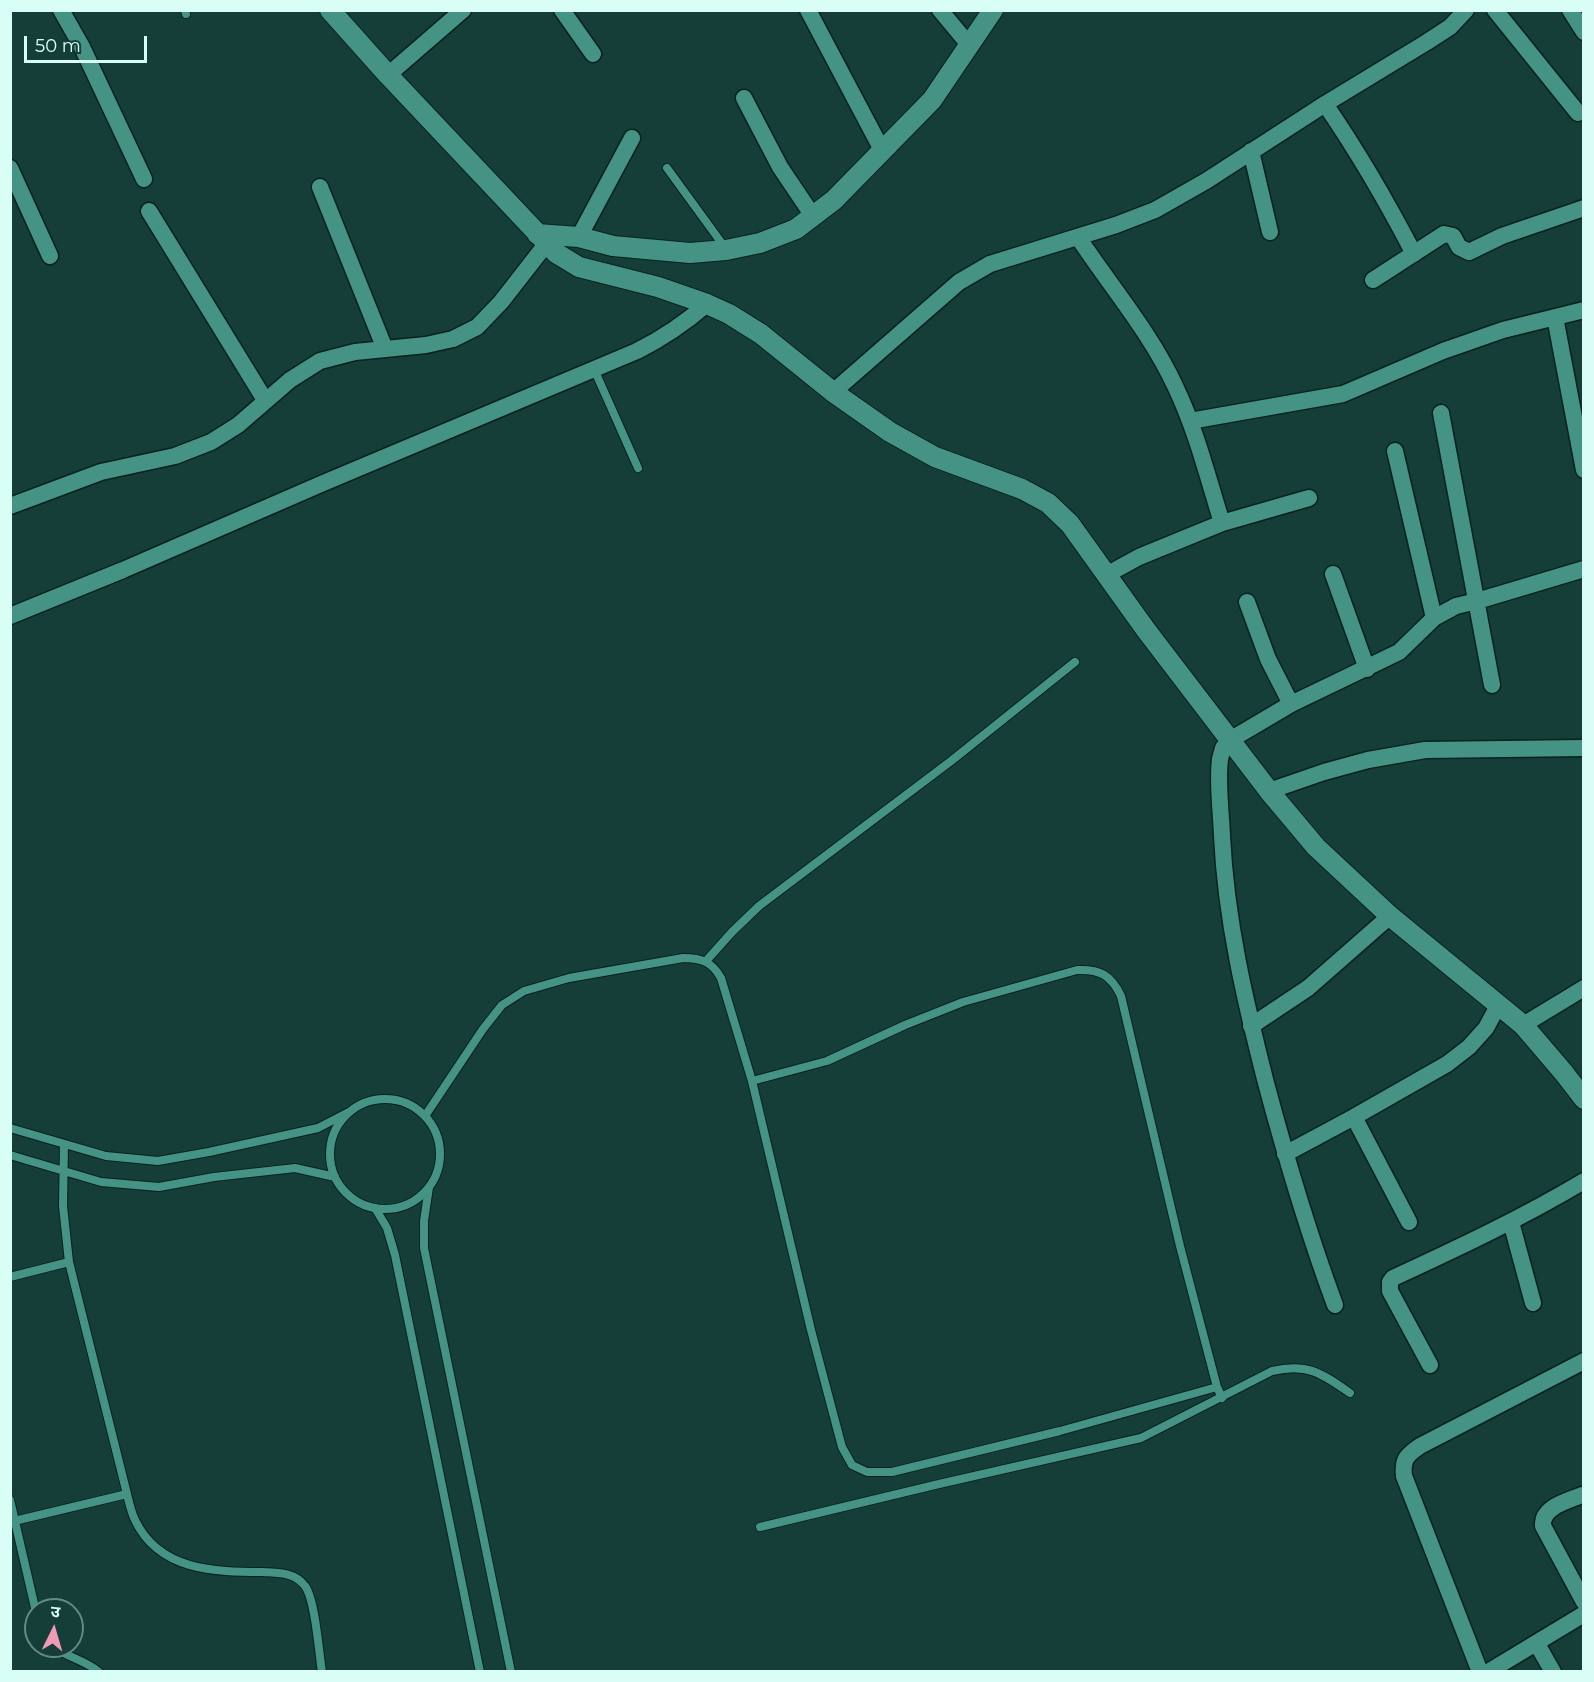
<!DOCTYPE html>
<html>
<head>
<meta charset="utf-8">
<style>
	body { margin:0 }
	#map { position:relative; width:1594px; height:1682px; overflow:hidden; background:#143e37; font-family:Montserrat,"Noto Sans Devanagari",sans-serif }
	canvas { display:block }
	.frame { position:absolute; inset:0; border:12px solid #d8fef5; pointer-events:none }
	.north { position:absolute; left:24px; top:1598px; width:60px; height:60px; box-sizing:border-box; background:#143e37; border:2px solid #628b83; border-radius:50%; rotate:5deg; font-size:16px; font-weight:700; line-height:24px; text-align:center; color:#d8fef5 }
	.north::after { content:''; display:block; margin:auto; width:21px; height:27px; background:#f19ab4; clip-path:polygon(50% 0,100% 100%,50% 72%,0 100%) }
	.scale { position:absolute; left:24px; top:36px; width:123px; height:27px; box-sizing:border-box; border:3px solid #d8fef5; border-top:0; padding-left:8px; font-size:18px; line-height:21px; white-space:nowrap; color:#d8fef5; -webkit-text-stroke:4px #143e37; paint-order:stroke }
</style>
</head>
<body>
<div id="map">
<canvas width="1594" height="1682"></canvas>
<div class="frame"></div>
<div class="north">उ</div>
<div class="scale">50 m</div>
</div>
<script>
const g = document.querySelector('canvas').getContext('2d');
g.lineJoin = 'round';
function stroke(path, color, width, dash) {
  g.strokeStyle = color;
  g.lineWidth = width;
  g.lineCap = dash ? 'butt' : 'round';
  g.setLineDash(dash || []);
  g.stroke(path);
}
const service = new Path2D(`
	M185,10L186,14
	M667,168L726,249
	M594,369L638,468
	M706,961L732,932L759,906L951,761L1075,662
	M752,1081L827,1061L905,1025L963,1002L1077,970C1100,969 1111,975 1121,996L1180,1246L1217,1387L1222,1398
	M330 1154a55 55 0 1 1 110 0a55 55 0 1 1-110 0Z
	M425,1116L483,1029L502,1005L524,991L569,978L683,958C702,958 712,962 721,978L752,1081L811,1330L842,1447L852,1465L867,1472H892L1060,1431L1217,1387
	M10,1128L106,1156L158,1161L209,1152L318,1128L349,1112
	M64,1144L63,1206L69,1262L127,1494C129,1502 131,1512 135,1520C159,1571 215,1572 263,1572C278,1573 295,1572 305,1586C315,1599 319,1653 322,1672
	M10,1155L101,1182L159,1187L214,1177L295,1168L335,1177
	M429,1187L424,1221V1248L511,1672
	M375,1208L387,1228L395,1255L480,1672
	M10,1277L69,1262
	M10,1500L36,1612
	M10,1522L127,1494
	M760,1527L939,1484L1141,1438L1272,1371C1308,1363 1321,1373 1350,1393
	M51,1646C67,1657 85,1660 99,1672`);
const minor = new Path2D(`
	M61,10L82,47L144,179
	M562,10L593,54
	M808,10L882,150
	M940,10L970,46
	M1495,10L1578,113
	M1570,10L1584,32
	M388,75L463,10
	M744,98L780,167L813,216
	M1325,104C1358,152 1387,202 1414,254
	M1251,151L1270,232
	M10,168L50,256
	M320,187L385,349
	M149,211L265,400
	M579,237L632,138
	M1078,237C1111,287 1151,333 1176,388C1196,430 1208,478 1222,523
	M1373,280L1444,234L1453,236L1459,247L1469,252L1502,236L1584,208
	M1555,317L1584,470
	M833,392L959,282L990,264L1116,225L1155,210L1206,181L1325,104L1427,42L1450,27L1466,10
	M1441,413L1492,685
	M1190,421L1343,394L1443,351L1503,330L1584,310
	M1395,451L1434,618
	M10,506L101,472L175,456L211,442L238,425L290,380L320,361L355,352L426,345L453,339L477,327L501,302L547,243
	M1108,574L1139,557L1222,523L1309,498
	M1333,574L1367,669
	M1247,602L1268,659L1291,704
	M10,616L123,570L321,484L637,351C663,338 685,323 707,304
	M1269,791L1324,772L1368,760L1425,750L1584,748
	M1523,1025L1584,988
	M1251,1026L1308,988L1390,916
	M1354,1117L1409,1222
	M1285,1154L1354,1117L1447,1064L1469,1047L1486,1028L1499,1004
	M1511,1222L1533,1303
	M1335,1305C1308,1232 1286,1158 1266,1083C1245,1001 1226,920 1222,836C1221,810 1217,784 1220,759L1223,748L1230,740L1291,704L1399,652L1434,618L1456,606L1477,601L1584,569
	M1430,1365L1390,1291V1282L1393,1278C1458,1248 1522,1218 1584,1181
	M1582,1495C1568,1501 1541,1507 1543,1526L1584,1602
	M1537,1644L1553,1672
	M1480,1672L1404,1476C1402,1459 1407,1455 1420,1446L1584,1361
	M1488,1672L1584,1614`);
const tertiary = new Path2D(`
	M330,10L388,75L556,253L579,267L658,287L707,304L729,314L761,334L833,392L890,432L935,457L1022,489L1048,503L1070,524L1146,630L1269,791L1316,847L1390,916L1523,1025L1564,1073L1584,1099
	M537,234L579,237L613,246L690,253L726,250L760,243L796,229L834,200L932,100L993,10`);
stroke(service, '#09221e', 10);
stroke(minor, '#09221e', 19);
stroke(tertiary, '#09221e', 22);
stroke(service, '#459385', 8);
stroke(minor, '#459385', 16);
stroke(tertiary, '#459385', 20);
</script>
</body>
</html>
